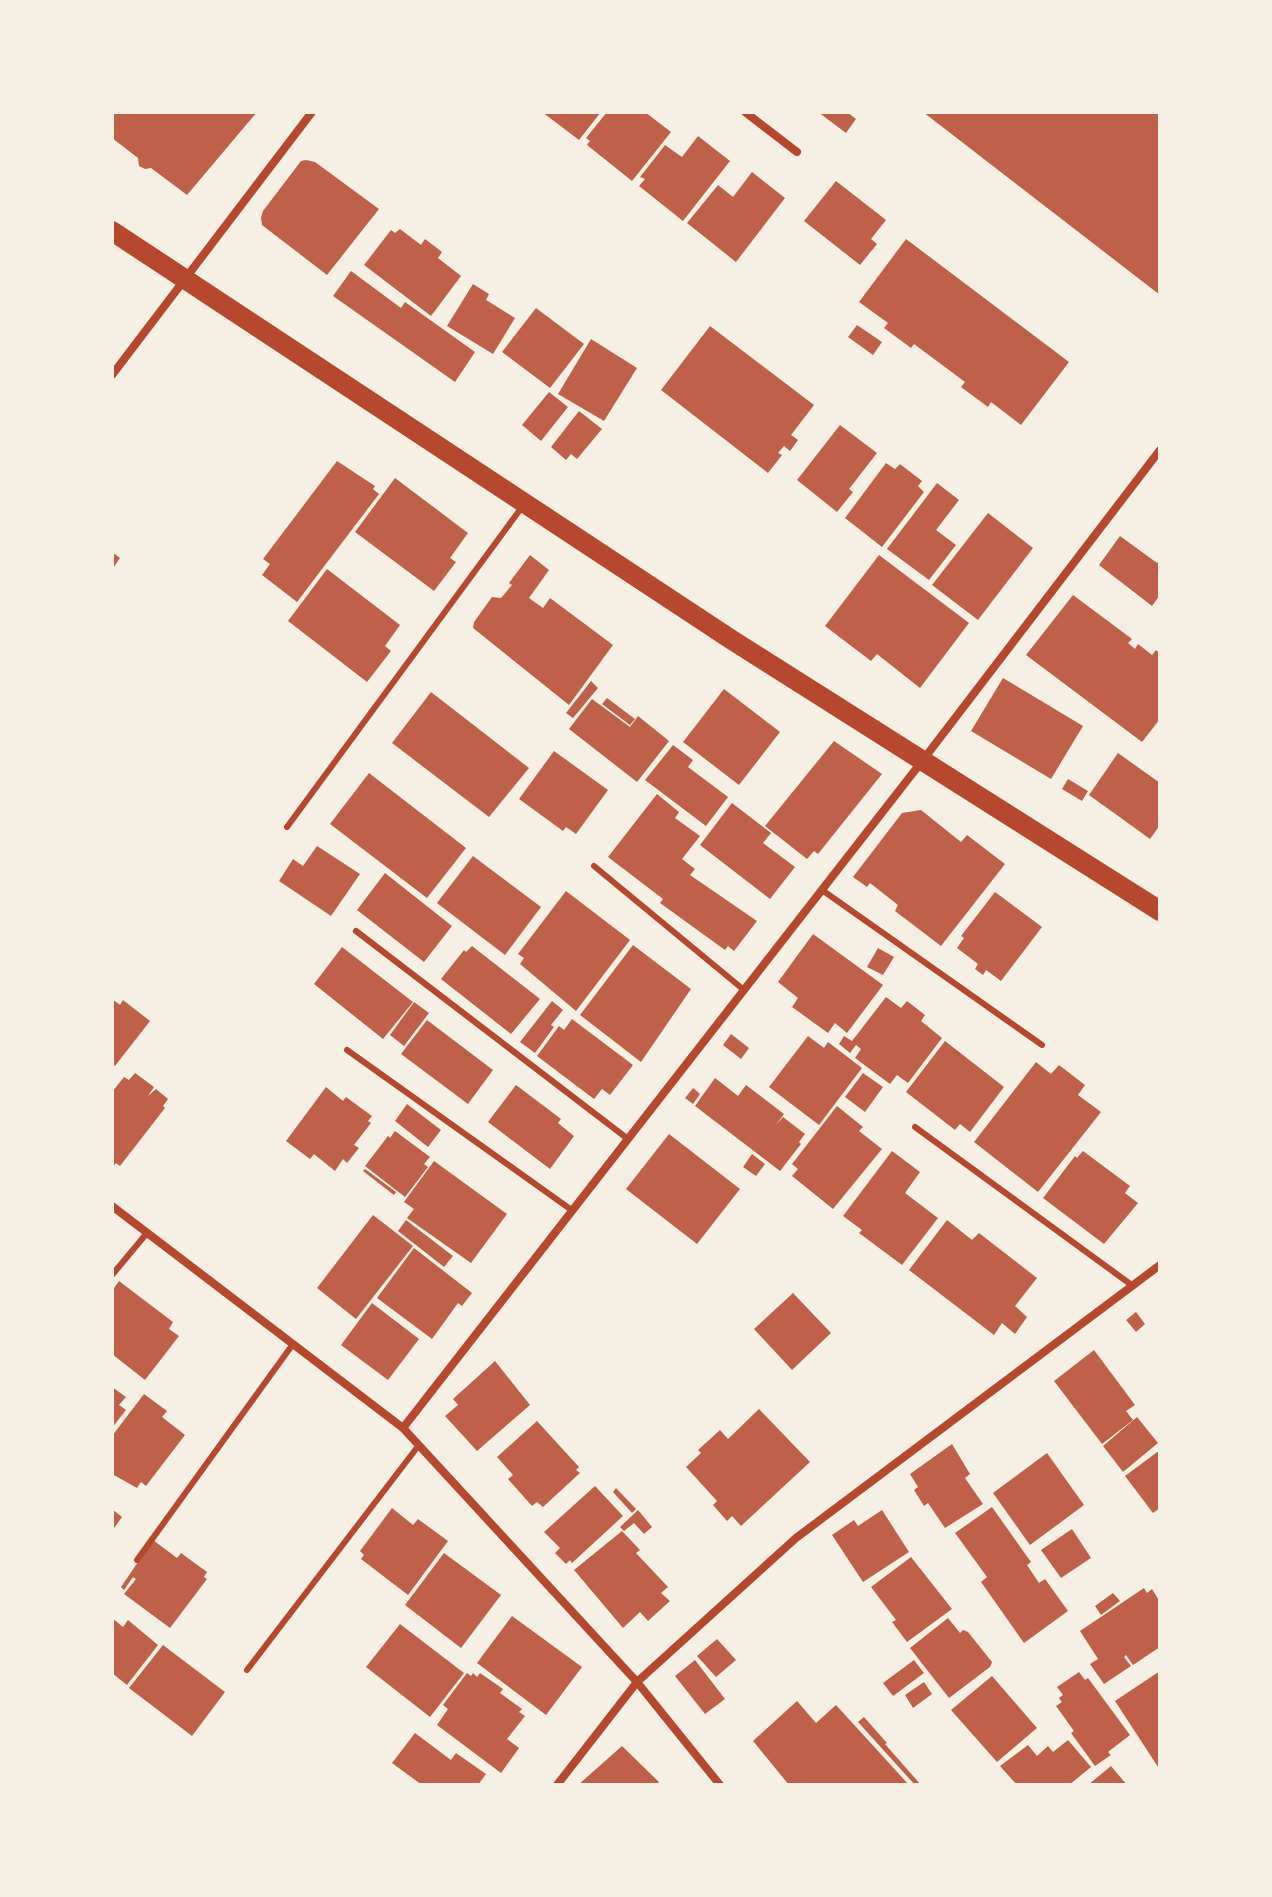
<!DOCTYPE html>
<html>
<head>
<meta charset="utf-8">
<style>
	body { margin:0 }
	#map { position:relative; width:1272px; height:1897px; overflow:hidden; background:#f6efe4; font-family:"Archivo Narrow",sans-serif }
	canvas { display:block }
	.frame { position:absolute; inset:0; border:114px solid #f6efe4; pointer-events:none }
</style>
</head>
<body>
<div id="map">
<canvas width="1272" height="1897"></canvas>
<div class="frame"></div>
</div>
<script>
const g = document.querySelector('canvas').getContext('2d');
g.lineJoin = 'round';
function fill(path, color) {
  g.fillStyle = color;
  g.fill(path, 'evenodd');
}
function stroke(path, color, width, dash) {
  g.strokeStyle = color;
  g.lineWidth = width;
  g.lineCap = dash ? 'butt' : 'round';
  g.setLineDash(dash || []);
  g.stroke(path);
}
fill(new Path2D(`
	M112,112H257L187,195L151,168L145,169L139,166L138,158L112,138Z
	M542,112H601L579,140Z
	M607,112L636,114L645,112L671,132L632,181L587,145L590,141L586,138Z
	M818,112H847L856,119L846,133Z
	M923,112H1160V295Z
	M698,136L730,161L683,221L639,186L645,179L640,177L665,145L682,157Z
	M306,160L315,162L379,209L327,275L262,225L261,218L263,211L301,161Z
	M752,172L785,198L736,262L687,223L718,185L733,197Z
	M836,181L886,220L871,239L877,244L860,265L804,221Z
	M400,229L421,245L425,239L442,252L438,258L461,276L431,316L364,265L391,230L395,233Z
	M906,239L1069,362L1021,425L991,402L988,407L961,387L965,382L914,344L911,348L884,328L888,323L859,302Z
	M351,271L401,308L405,302L475,352L455,382L333,296Z
	M473,284L489,294L486,300L515,318L493,354L447,326Z
	M536,308L584,344L550,388L502,352Z
	M857,325L882,342L873,355L848,337Z
	M710,326L814,405L791,435L798,440L790,451L784,446L778,453L782,455L768,473L661,390Z
	M591,339L637,368L604,421L558,394Z
	M549,392L568,407L541,441L522,425Z
	M579,411L602,429L577,459L571,454L566,460L551,447Z
	M840,425L877,453L849,489L853,492L837,512L797,480Z
	M337,461L375,486L373,489L379,494L297,602L262,575L270,564L263,559Z
	M886,463L895,469L900,464L922,481L918,486L924,492L882,547L845,518Z
	M395,478L468,533L450,558L456,562L434,591L355,532Z
	M937,483L959,500L936,530L956,545L929,580L887,549Z
	M988,513L1033,548L978,620L932,585Z
	M1120,536L1157,563L1160,559V595L1152,606L1099,565Z
	M112,552L120,558L112,570Z
	M530,555L549,570L529,598L543,608L550,598L613,645L569,705L473,628L474,622L492,597L501,598L512,585L509,583Z
	M879,555L969,623L920,688L877,654L871,661L825,626Z
	M327,569L400,625L385,646L391,651L367,682L288,621Z
	M1073,595L1132,639L1128,643L1135,649L1138,644L1152,655L1156,650L1160,653V719L1142,742L1026,655Z
	M1003,678L1083,726L1051,779L971,731Z
	M591,681L598,688L573,718L566,713Z
	M724,689L780,732L739,785L683,742Z
	M431,692L529,768L489,817L392,743Z
	M607,698L635,719L630,725L602,704Z
	M592,699L630,727L638,716L669,741L637,782L569,729Z
	M834,741L882,774L818,854L814,851L807,859L765,826Z
	M673,745L693,760L688,767L728,797L706,826L645,780Z
	M554,751L608,790L576,834L566,827L563,831L519,799Z
	M1118,753L1160,783V825L1150,839L1089,795Z
	M369,773L466,848L427,898L330,824Z
	M1068,779L1088,791L1082,801L1062,789Z
	M657,794L679,812L675,818L700,836L682,859L695,869L690,875L757,921L734,951L728,946L725,950L660,903L663,899L608,857Z
	M732,803L771,833L763,843L795,867L770,899L700,845Z
	M921,810L961,842L967,835L1005,864L941,946L895,911L898,905L870,883L867,887L853,877L902,813Z
	M317,846L360,874L331,916L279,881L293,859L303,866Z
	M473,856L541,907L505,955L437,903Z
	M385,873L452,926L424,962L357,910Z
	M566,891L630,940L576,1011L520,964L524,958L518,954Z
	M995,892L1042,927L1001,981L986,970L983,975L975,969L978,964L957,948L964,938L961,936Z
	M813,934L883,985L847,1033L835,1023L828,1033L792,1007L798,998L778,982Z
	M633,945L691,989L641,1062L580,1015Z
	M472,946L540,999L511,1034L441,979L464,950L466,952Z
	M342,947L413,1002L383,1039L314,984Z
	M878,948L894,957L883,975L867,967Z
	M886,997L901,1008L907,1001L925,1015L921,1021L942,1038L908,1083L897,1075L890,1084L855,1058L861,1049L856,1045L850,1053L839,1044L844,1036L852,1041Z
	M112,999L120,1005L123,1000L150,1021L115,1066L112,1064Z
	M552,1001L563,1010L551,1025L554,1027L535,1053L520,1042Z
	M414,1002L429,1013L404,1046L390,1035Z
	M572,1019L633,1065L610,1095L602,1089L594,1099L537,1056L559,1026L564,1030Z
	M427,1020L493,1070L468,1104L401,1054Z
	M731,1034L749,1048L741,1059L723,1045Z
	M808,1036L824,1048L828,1042L862,1068L819,1125L769,1087Z
	M945,1041L1004,1087L970,1132L960,1124L955,1130L906,1092Z
	M1036,1062L1051,1074L1059,1065L1085,1085L1078,1095L1101,1112L1038,1192L974,1142Z
	M135,1073L154,1087L148,1096L156,1089L168,1099L163,1106L165,1108L120,1166L116,1163L112,1168V1092L124,1077L129,1080Z
	M863,1073L883,1087L865,1112L845,1097Z
	M715,1078L738,1096L746,1085L784,1114L776,1125L783,1117L805,1134L799,1142L801,1144L780,1171L695,1106Z
	M516,1085L561,1119L558,1123L574,1136L550,1169L488,1122Z
	M326,1087L343,1101L346,1097L372,1116L368,1121L371,1123L354,1145L359,1148L347,1163L343,1159L335,1171L314,1154L310,1159L286,1141Z
	M693,1088L700,1094L693,1104L685,1098Z
	M407,1104L441,1130L428,1147L395,1121Z
	M837,1106L863,1127L859,1131L882,1149L833,1209L792,1176L798,1169L792,1164Z
	M395,1131L430,1157L424,1164L428,1167L405,1197L365,1166L388,1136L390,1138Z
	M669,1134L740,1189L697,1244L626,1189Z
	M892,1151L920,1172L905,1193L938,1218L902,1265L859,1233L862,1230L843,1216Z
	M1083,1151L1130,1186L1125,1193L1138,1203L1104,1244L1043,1198L1075,1156L1077,1158Z
	M752,1154L765,1164L756,1176L743,1167Z
	M434,1161L507,1214L471,1263L407,1218L414,1209L404,1202Z
	M365,1169L396,1192L394,1195L363,1171Z
	M373,1215L413,1246L356,1319L317,1288Z
	M406,1220L453,1256L444,1267L398,1231Z
	M947,1220L972,1240L979,1233L1037,1278L1015,1306L1027,1317L1015,1334L1002,1323L994,1335L909,1270Z
	M414,1248L472,1293L462,1306L458,1303L432,1339L377,1298Z
	M119,1281L173,1322L169,1329L179,1336L145,1380L112,1354V1291Z
	M793,1293L831,1333L792,1370L754,1329Z
	M372,1303L419,1339L388,1380L341,1345Z
	M1136,1312L1145,1324L1136,1332L1126,1320Z
	M1094,1350L1135,1405L1126,1411L1133,1420L1102,1444L1054,1381Z
	M495,1361L530,1405L477,1451L445,1416L458,1405L453,1399Z
	M112,1387L126,1397L119,1405L126,1410L112,1428Z
	M144,1394L167,1411L162,1417L185,1435L146,1486L141,1482L137,1488L112,1474V1436Z
	M759,1409L810,1462L741,1526L732,1516L727,1521L713,1505L717,1501L686,1467L701,1453L698,1450L720,1430L728,1439Z
	M1137,1417L1158,1443L1123,1472L1103,1446Z
	M537,1421L579,1467L576,1470L580,1473L543,1507L537,1502L532,1506L508,1479L513,1475L497,1457Z
	M952,1444L970,1474L965,1478L983,1504L945,1528L928,1503L924,1506L914,1490L918,1487L910,1474Z
	M1160,1450V1508L1153,1513L1125,1476Z
	M1047,1453L1084,1505L1030,1545L993,1493Z
	M595,1486L623,1516L572,1563L570,1560L566,1564L555,1553L560,1548L544,1532Z
	M616,1488L636,1509L632,1513L613,1492Z
	M992,1507L1031,1562L1027,1565L1039,1583L1045,1579L1068,1611L1024,1643L981,1582L987,1577L955,1533Z
	M392,1508L413,1525L418,1519L448,1541L408,1595L361,1559L364,1555L360,1551Z
	M112,1509L122,1517L112,1531Z
	M638,1510L652,1527L644,1534L634,1523L624,1531L620,1527Z
	M882,1510L909,1552L863,1582L832,1535L854,1520L858,1526Z
	M1072,1529L1091,1558L1061,1578L1041,1550Z
	M622,1531L640,1550L636,1553L668,1587L661,1593L670,1601L648,1621L640,1612L623,1628L574,1570Z
	M153,1540L177,1558L181,1553L207,1572L204,1577L207,1579L170,1628L124,1594L136,1579L133,1577L124,1590L121,1587Z
	M444,1553L501,1595L461,1648L405,1605Z
	M911,1557L952,1609L907,1642L892,1622L896,1620L871,1587Z
	M1144,1588L1147,1593L1152,1589L1160,1602V1647L1133,1665L1126,1655L1124,1657L1131,1666L1104,1684L1090,1664L1098,1659L1080,1631Z
	M1113,1593L1120,1601L1101,1615L1095,1606Z
	M512,1616L582,1667L546,1715L477,1663Z
	M112,1618L123,1627L128,1620L158,1645L127,1685L112,1673Z
	M948,1618L960,1633L963,1630L968,1632L992,1662L990,1667L949,1698L910,1648Z
	M400,1624L464,1673L430,1717L366,1667Z
	M717,1639L736,1660L716,1677L697,1656Z
	M163,1645L225,1692L192,1736L129,1688Z
	M695,1660L725,1699L705,1714L675,1676Z
	M914,1660L924,1673L893,1696L883,1683Z
	M1160,1671V1770L1115,1701Z
	M1079,1672L1085,1680L1088,1678L1130,1735L1108,1752L1111,1755L1095,1766L1071,1733L1074,1731L1056,1706L1062,1702L1059,1698L1063,1695L1057,1687Z
	M467,1673L471,1676L473,1673L477,1677L480,1673L503,1689L500,1693L522,1709L519,1712L525,1716L507,1739L519,1748L501,1773L437,1725L448,1709L443,1705Z
	M992,1676L1037,1728L997,1762L951,1710Z
	M924,1682L932,1694L913,1708L905,1695Z
	M797,1701L816,1723L836,1705L909,1785H789L753,1741Z
	M864,1717L887,1743L885,1744L921,1785H915L858,1722Z
	M415,1733L451,1760L456,1753L486,1774L478,1785H422L392,1763Z
	M1068,1740L1091,1767L1069,1785H1017L1000,1766L1028,1745L1037,1756L1048,1746L1053,1752Z
	M622,1746L659,1782L656,1785H578Z
	M1111,1766L1127,1785H1088Z`), '#bf614a');
stroke(new Path2D(`
	M287,827L522,507
	M594,866L744,990
	M822,890L1042,1045
	M356,931L628,1139
	M347,1050L573,1211
	M915,1127L1133,1286
	M112,1275L147,1233
	M137,1560L293,1344
	M247,1670L419,1445`), '#b5482f', 6);
stroke(new Path2D(`
	M745,112L797,152
	M112,375L312,112
	M112,1206L403,1428L637,1682L720,1785
	M403,1428L923,760L1160,450
	M557,1785L637,1682L796,1538L1160,1265`), '#b5482f', 8);
stroke(new Path2D(`
	M112,231L732,640L1160,911`), '#b5482f', 20);
</script>
</body>
</html>
